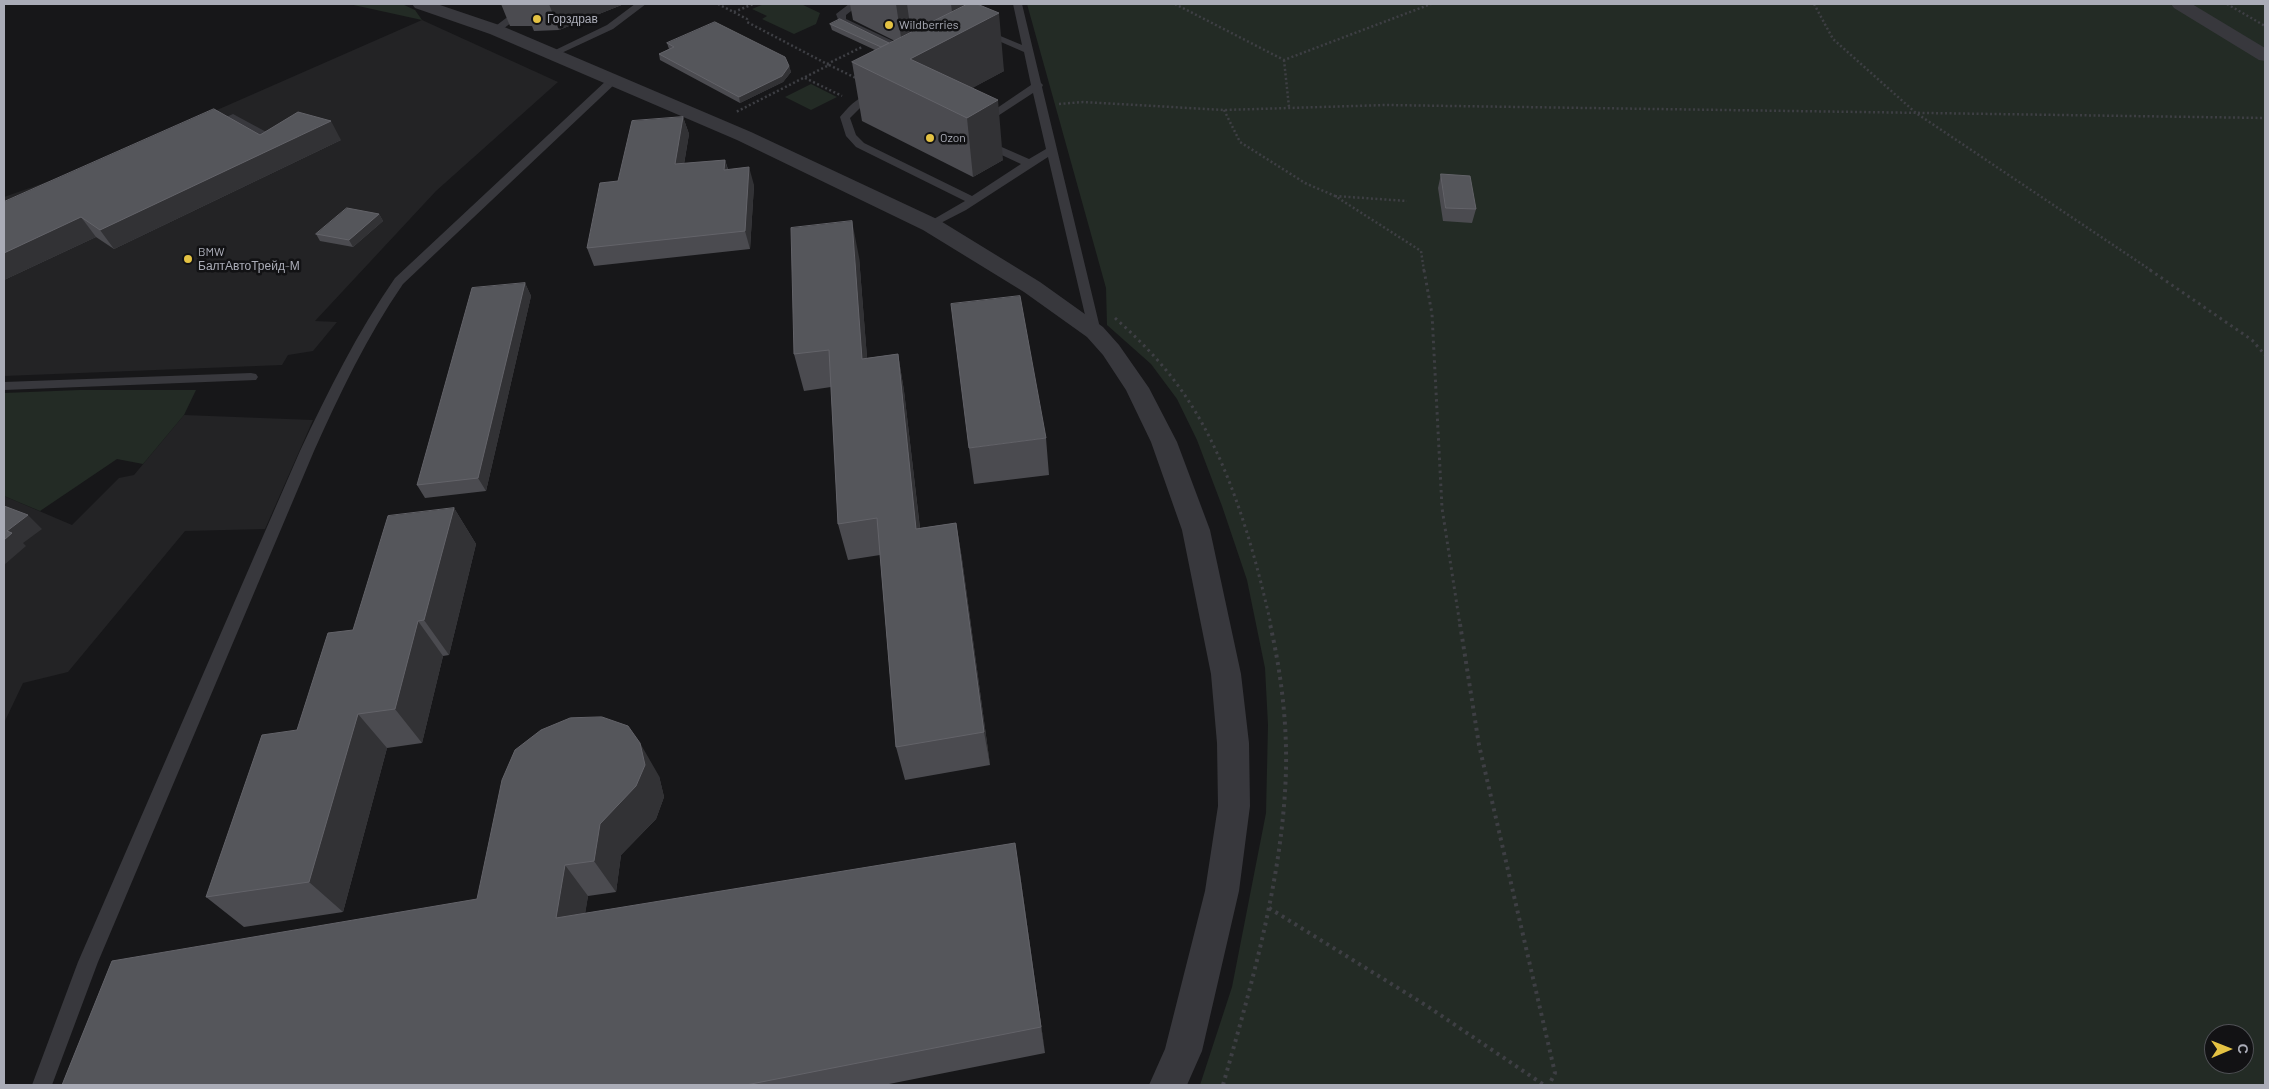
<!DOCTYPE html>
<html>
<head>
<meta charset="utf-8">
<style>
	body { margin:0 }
	#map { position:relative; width:2269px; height:1089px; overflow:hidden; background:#171719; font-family:Barlow,sans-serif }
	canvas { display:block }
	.frame { position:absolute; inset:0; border:5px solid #aaacb7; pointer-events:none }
	.north { position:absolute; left:2204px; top:1024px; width:50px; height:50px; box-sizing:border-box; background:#121214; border:1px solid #4f5055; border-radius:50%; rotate:89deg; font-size:14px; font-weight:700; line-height:20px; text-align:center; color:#aaacb7 }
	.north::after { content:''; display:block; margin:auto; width:18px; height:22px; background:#e4c243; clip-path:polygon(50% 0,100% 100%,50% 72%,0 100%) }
</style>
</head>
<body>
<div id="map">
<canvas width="2269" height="1089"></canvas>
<div class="frame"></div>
<div class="north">С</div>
</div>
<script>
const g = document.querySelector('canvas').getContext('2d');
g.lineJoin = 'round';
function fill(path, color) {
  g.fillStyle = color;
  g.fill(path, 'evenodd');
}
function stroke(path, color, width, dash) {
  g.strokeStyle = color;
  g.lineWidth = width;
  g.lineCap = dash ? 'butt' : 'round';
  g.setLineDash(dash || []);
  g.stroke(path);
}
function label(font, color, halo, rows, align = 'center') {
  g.font = font + ' Barlow,sans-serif';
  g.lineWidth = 5;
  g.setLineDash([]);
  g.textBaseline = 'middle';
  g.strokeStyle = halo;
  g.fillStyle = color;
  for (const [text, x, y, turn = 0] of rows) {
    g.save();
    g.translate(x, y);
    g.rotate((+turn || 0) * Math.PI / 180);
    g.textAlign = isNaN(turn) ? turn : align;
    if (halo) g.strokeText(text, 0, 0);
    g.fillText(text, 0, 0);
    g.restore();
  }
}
fill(new Path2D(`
	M422,20L558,82L436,191L315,321L337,322L313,351L288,355L282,365L4,376V197L78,171Z
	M184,415L313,420L265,529L185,531L68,672L23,683L4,723V496L72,525L119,478L134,475Z`), '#232325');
fill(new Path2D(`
	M349,4H402L415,10L422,20Z
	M764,4H801L820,13L816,24L794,34L762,19L767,16L752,9Z
	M1027,4H2265V1085H1200L1232,987L1266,813L1268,725L1265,668L1247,580L1222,506L1197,440L1177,399L1151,364L1107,325L1106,288ZM2214,1034H2244V1064H2214Z
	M811,84L837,97L811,110L785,97Z
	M80,390H196L184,415L143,464L117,459L40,511L4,496V393Z`), '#232b25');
stroke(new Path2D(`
	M718,4L747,19V22L829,65L736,112
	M1175,4L1284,60L1431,4
	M1814,4L1833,39L1916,113L2152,271
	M2227,4L2265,26
	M734,12L753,4
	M1284,60L1289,107
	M827,64L862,47
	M829,65L858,79
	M805,78L842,96
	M1059,104L1083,102L1224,110L1386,105L2265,118
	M1224,110L1240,142L1305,183L1335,196L1421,251L1424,271
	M1335,196L1407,201`), '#3e3f44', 2.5, [2, 2.5]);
stroke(new Path2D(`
	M1424,270L1432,314L1442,508L1460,625
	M2150,270L2252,340L2265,355
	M1115,318C1141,341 1165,366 1184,394C1229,459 1254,549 1271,625`), '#3e3f44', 3, [2.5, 4]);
stroke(new Path2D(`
	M1460,624L1479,745L1555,1073L1549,1085
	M1269,908L1427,1006L1544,1085
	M1223,1085C1252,983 1283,877 1286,770C1287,721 1281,672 1270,624`), '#3e3f44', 4, [3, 4.5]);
fill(new Path2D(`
	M531,4H544L524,13L499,32H493V28L518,9Z
	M635,4H646L613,29L555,56L552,57L547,54L607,25Z
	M849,4H860L846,15V19L910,49V53H904L839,22L836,14Z
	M1013,4H1022L1041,83L1043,85L1042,87L1101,332L1095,336L1089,332L1048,157L966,210L931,228L927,227L925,225L927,223L965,201L856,147L846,136L840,117C848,107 864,90 879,93V97L862,106L850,118L856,135L864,143L972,196L1021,164L980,145V141H988L1029,159L1046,149L1033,93L987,123H979L978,121L1031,85L1024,52L978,32L980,30H986L1022,45Z
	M612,78L617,81L616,83L403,284C367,336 340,393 314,451L98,962L52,1085H32L78,962L300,451C328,391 357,333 395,278L608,79Z
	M233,114L283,141L284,143L279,146L275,145L232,121L211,129L206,126Z
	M251,373L256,374L258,377L256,380L4,390V382Z`), '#38383d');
fill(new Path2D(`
	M412,4H437L502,26L751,132L939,220L1040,282L1103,327L1119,345L1149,388L1177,442L1210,530L1241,674L1249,743L1250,806L1239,891L1202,1051L1187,1085H1149L1165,1049L1205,891L1218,806L1217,743L1211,674L1182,530L1151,442L1126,390L1103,355L1087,337L1024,292L923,230L737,140L490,34L415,8Z
	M2171,4H2192L2265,48V61L2259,60L2174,8Z`), '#38383d');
fill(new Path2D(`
	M501,4H624L559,30L534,31L532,26H510Z
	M850,4H980L1004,71L972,88L1003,160L973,177L862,121L852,62L875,50L832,30L830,24L889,43L895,41L853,20Z
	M667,43L789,66L791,72L783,82L740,103L660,60L659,54L669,49Z
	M683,117L689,134L684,164L725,160L728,169L754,185L750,249L594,266L587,248L618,181Z
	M260,135L341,140L114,249L96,237L4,280V202Z
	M1441,174L1476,209L1472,223L1443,221L1438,188Z
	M379,214L383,221L353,247L320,241L316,234Z
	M859,257L867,358L898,354L904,391L920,528L956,523L962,559L990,765L905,780L896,747L880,555L848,560L838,524L831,387L804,391L794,354Z
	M525,283L531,296L486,491L425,498L417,485Z
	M1046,438L1049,475L974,484L969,448Z
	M454,508L476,544L449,655L443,656L422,743L387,748L343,912L244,927L206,897L297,730L353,630Z
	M659,776L664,797L656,819L621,855L616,892L588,896L585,913L1020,874L1045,1053L884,1085H62L477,899Z`), '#4b4b50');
fill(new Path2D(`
	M549,4H624L559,30Z
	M896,4H907L912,39L902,44Z
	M951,4H980L982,22L999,13L1004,71L941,105L910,59L955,36Z
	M789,66L791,72L783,82L740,103L739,97Z
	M998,100L1003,160L973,177L967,118Z
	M683,117L689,134L681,182L675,164Z
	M331,121L341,140L114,249L100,230Z
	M725,160L730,178L724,170Z
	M749,167L754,185L750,249L745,231Z
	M379,214L383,221L353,247L349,240Z
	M81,217L96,237L4,280V253Z
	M852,221L859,257L870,395L862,359Z
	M525,283L531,296L486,491L478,478Z
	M898,354L904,391L924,564L916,529Z
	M454,508L476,544L449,655L424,620Z
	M28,515L42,529L23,543L26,546L4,565V540L7,531Z
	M956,523L962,559L990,765L984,732Z
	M418,621L443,656L422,743L395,709Z
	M358,714L387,748L343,912L309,882Z
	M640,743L659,776L664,797L656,819L621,855L616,892L594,861L600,824Z
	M1015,843L1020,874L1045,1053L1041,1027Z
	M565,865L588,896L580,947L556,918Z`), '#323235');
const building = new Path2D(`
	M968,4H977L999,13L910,59L998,100L967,118L852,62Z
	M840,19L889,43L881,47L830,24Z
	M715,22L785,57L789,66L782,76L739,97L659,54L674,47L667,43Z
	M214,109L260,135L298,112L331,121L100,230L81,217L4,253V202Z
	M683,117L675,164L725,160L724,170L749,167L745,231L587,248L600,183L618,181L632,121Z
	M1441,174L1470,176L1476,209L1446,208Z
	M347,208L379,214L349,240L316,234Z
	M852,221L862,359L898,354L916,529L956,523L984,732L896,747L877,518L838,524L829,350L794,354L791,228Z
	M525,283L478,478L417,485L472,288Z
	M1020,296L1046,438L969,448L951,304Z
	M4,506L28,515L7,531L12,533L4,540Z
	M454,508L424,620L418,621L395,709L358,714L309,882L206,897L262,735L297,730L328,633L353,630L388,516Z
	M602,717L628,726L640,743L645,765L636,786L600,824L594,861L565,865L556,918L1015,843L1041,1027L746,1085H62L112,961L477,899L502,780L515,750L541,730L570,718Z`);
fill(building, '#55565b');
stroke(building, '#636369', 1);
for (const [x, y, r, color] of [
	[537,19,5,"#e4c243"],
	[889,25,5,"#e4c243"],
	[930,138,5,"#e4c243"],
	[188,259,5,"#e4c243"]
]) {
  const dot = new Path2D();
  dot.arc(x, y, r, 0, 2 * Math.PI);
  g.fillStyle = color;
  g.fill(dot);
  stroke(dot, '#121214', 2);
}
label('12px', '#aaacb7', '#121214', [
	["Горздрав",547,19],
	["Wildberries",899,25],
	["Ozon",940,138],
	["BMW",198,252],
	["БалтАвтоТрейд-М",198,266]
], 'left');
</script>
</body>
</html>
